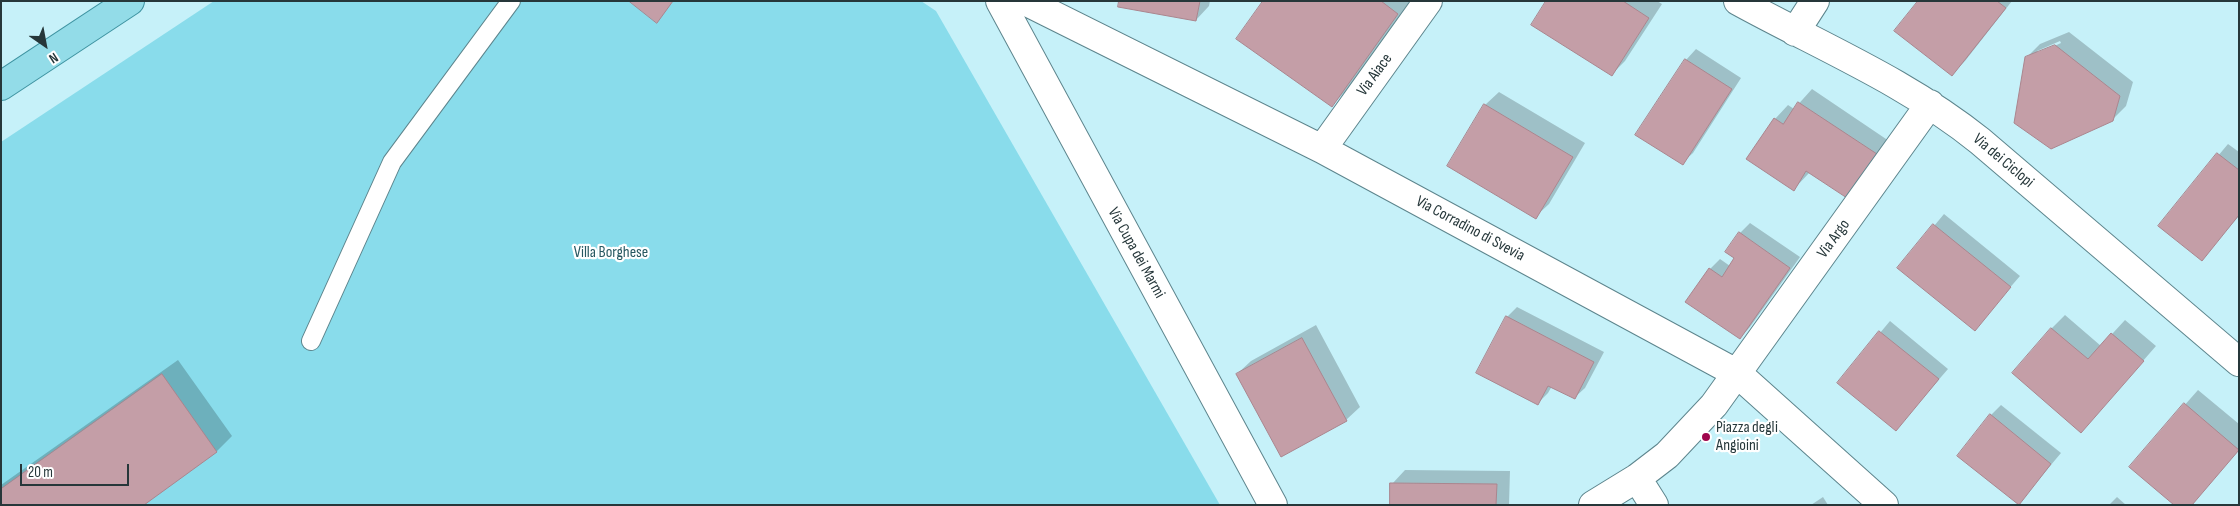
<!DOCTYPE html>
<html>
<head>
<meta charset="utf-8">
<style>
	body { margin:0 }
	#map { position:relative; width:2240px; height:506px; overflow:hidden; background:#c6f1f9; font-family:"Sofia Sans Condensed",sans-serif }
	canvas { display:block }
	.frame { position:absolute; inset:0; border:2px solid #26373a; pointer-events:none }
	.north { position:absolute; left:20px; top:20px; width:50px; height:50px; -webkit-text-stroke:4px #fff; paint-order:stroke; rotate:147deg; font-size:14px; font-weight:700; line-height:20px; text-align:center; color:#26373a }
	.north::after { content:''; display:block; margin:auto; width:18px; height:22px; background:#26373a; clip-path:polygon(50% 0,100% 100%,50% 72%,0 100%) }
	.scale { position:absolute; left:20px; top:464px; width:109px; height:22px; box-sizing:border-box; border:2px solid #26373a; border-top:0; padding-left:6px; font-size:15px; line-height:18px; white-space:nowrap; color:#26373a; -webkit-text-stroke:4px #fff; paint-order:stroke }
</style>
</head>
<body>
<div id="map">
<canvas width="2240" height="506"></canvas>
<div class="frame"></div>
<div class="north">N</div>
<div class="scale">20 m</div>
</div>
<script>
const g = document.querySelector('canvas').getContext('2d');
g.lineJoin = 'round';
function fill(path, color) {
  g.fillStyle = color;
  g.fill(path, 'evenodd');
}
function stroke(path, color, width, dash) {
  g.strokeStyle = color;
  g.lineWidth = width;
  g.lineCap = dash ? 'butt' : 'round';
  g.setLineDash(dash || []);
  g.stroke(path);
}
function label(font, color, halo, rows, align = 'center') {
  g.font = font + ' "Sofia Sans Condensed",sans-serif';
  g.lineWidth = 4.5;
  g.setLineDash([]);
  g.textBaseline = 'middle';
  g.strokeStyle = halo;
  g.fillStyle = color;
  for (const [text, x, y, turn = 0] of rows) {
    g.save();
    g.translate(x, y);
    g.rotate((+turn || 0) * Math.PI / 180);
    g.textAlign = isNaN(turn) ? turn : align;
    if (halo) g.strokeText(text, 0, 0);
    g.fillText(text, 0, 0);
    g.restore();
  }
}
fill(new Path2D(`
	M214,1H921L936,11L1220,505H1V142Z`), '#89dceb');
fill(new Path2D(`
	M1120,1H1210L1209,6L1196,20Z
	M1265,1H1410L1347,90L1331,106Z
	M1548,1H1657L1662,4L1625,61L1612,74Z
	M1920,1H2012L1965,61L1951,75Z
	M2069,32L2133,82L2126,106L2112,120L2026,58L2040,44ZM2060,41L2061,43L2037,54V51Z
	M1696,49L1741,78L1693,153L1682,163L1686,60Z
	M1812,89L1889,141L1860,183L1810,172L1794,189L1775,119L1788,105L1794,109Z
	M1499,92L1585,143L1549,204L1535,217L1485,105Z
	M2228,144L2239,152V216L2202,259L2160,225Z
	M1944,214L2020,276L1974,329L1899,268Z
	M1750,223L1800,257L1750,327L1740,338L1710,269L1720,259L1730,266L1736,258L1740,233Z
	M1517,307L1604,352L1585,388L1574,398L1552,386L1548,393L1538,403L1507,317Z
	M2065,315L2101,346L2125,320L2156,346L2081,432L2051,329Z
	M1890,321L1948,369L1896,429L1839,382Z
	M1316,325L1360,407L1346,420L1237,374L1251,361Z
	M178,360L232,436L217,451L141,505H1V485Z
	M2198,390L2239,424V450L2191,505L2131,466Z
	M2001,405L2061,453L2019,503L1991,415Z
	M1405,470L1510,471L1509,505H1391L1392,484Z
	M1823,497L1828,505H1811Z
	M2117,497L2126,505H2109Z`), '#0003');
const building = new Path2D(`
	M629,1H673L657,23Z
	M1119,1H1200L1196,21L1118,7Z
	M1263,1H1381L1398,14L1332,107L1236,39Z
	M1546,1H1623L1649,18L1612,76L1531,25Z
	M1918,1H1997L2006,8L1952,76L1894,31Z
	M2055,45L2120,96L2113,121L2051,149L2014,123L2025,57Z
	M1685,59L1732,89L1683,165L1635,135Z
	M1798,102L1877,154L1847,198L1806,171L1794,191L1746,159L1774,118L1783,124Z
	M1484,104L1573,157L1536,219L1447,166Z
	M2217,153L2239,170V215L2202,261L2158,226Z
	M1933,224L2011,287L1975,331L1897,268Z
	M1739,232L1790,268L1740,339L1685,302L1709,268L1722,277L1734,258L1725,252Z
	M1506,316L1594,362L1575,399L1548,386L1538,405L1476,373Z
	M2051,328L2088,359L2111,333L2144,361L2081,433L2012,373Z
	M1879,331L1939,379L1896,431L1837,383Z
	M1302,338L1347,421L1281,457L1236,374Z
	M162,374L217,452L144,505H1V489Z
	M2184,403L2239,450L2192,505H2174L2129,467Z
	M1990,414L2051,464L2019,505L1957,456Z
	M1390,483L1497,484L1496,505H1390Z`);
fill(building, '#c49ea7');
stroke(building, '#aa858e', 1);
const lane = new Path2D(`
	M311,341L392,162L511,1`);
const street = new Path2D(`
	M1000,1L1273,505
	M1025,1L1322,149L1738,374L1884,505
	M1738,1C1820,46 1907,82 1980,141L2239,362
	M1795,32L1815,1
	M1322,149L1428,1
	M1637,478L1654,505
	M1593,505L1637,478L1667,455L1714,405L1930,104`);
const primary = new Path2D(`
	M1,86L130,1`);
stroke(lane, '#5d858d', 20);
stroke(street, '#5d858d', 30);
stroke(primary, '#3e93a1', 30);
stroke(lane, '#fff', 18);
stroke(street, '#fff', 28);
stroke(primary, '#93dce8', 28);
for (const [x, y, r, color] of [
	[1706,437,5,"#9f064d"]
]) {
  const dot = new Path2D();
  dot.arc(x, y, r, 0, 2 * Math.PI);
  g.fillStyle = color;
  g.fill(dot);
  stroke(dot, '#fff', 2);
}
label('16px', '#26373a', '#fff', [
	["Via Aiace",1375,75,-54],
	["Via dei Ciclopi",2003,161,40],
	["Via Corradino di Svevia",1470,229,28],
	["Via Argo",1834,239,-54],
	["Via Cupa dei Marmi",1136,253,61]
]);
label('16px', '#275861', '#fff', [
	["Villa Borghese",611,253]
]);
label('16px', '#26373a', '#fff', [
	["Piazza degli",1716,428],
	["Angioini",1716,446]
], 'left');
</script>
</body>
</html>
